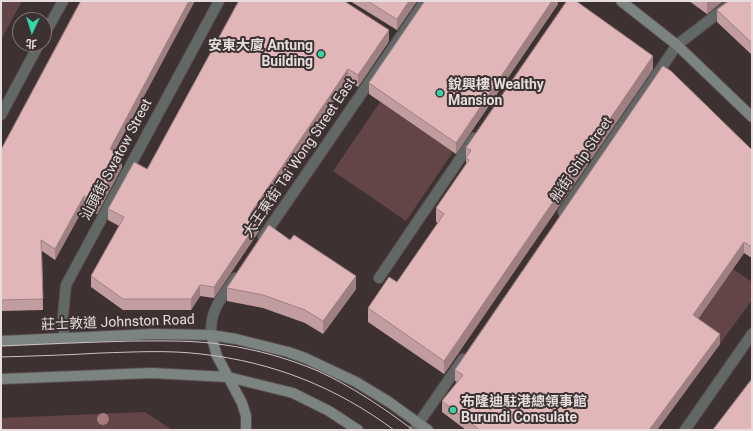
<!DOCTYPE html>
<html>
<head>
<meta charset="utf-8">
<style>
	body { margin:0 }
	#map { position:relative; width:753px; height:431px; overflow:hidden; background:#3d3132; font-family:Roboto,"Noto Sans TC",sans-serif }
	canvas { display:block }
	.frame { position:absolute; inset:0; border:2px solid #e5ddde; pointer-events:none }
	.north { position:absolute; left:12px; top:12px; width:40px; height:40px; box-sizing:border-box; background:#3d3132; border:1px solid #807677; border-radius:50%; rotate:184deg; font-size:11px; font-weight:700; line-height:16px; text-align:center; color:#e5ddde }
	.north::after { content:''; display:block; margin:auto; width:14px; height:18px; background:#36d4a7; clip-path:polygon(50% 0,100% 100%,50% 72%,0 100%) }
</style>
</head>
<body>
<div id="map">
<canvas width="753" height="431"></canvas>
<div class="frame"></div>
<div class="north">北</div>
</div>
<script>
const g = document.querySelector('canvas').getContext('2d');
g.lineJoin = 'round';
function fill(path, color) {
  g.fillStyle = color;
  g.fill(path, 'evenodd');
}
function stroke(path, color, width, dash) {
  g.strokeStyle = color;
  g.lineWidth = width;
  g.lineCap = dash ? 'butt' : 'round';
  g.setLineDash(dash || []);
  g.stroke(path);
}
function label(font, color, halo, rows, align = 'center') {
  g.font = font + ' Roboto,"Noto Sans TC",sans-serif';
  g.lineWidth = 4;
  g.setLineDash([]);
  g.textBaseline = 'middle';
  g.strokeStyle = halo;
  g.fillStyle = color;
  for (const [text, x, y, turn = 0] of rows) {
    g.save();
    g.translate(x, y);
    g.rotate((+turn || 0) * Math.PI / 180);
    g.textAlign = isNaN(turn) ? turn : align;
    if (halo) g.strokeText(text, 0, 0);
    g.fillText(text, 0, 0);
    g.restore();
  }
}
fill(new Path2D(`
	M1,1H22L1,40Z
	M380,102L453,152L406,221L333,171Z
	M733,269L752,282V300L720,344L676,313L710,301Z
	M145,412L172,430H1V418Z`), '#634447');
const street = new Path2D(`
	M44,35L63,1
	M1,115L39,44
	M563,212L677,45L734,1
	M263,237L425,1
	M379,278L474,138
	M211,335C210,309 221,299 235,278
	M64,338L63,315L66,285L219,1
	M414,430L463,359
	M685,430L752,334`);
const secondary = new Path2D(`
	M621,1L677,45L752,117
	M211,335L217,356L242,403L246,416V430
	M1,341L153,334L211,335L236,339L288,352L305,358L356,382L389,402L428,430
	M1,379L151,373L228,377L293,393L329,411L358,430`);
stroke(street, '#584d4e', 12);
stroke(secondary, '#584d4e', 12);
stroke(street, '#626866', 10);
stroke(secondary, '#7c8481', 10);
stroke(new Path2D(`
	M1,346C45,344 90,342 134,341C164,341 195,340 225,345C255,349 290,359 318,371C351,386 384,408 413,430
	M1,357C34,356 68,355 101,353C134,352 168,350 201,354C273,362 336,387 394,430`), '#ccc3c4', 1);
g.fillStyle = '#a47a7d';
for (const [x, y] of [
	[103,419]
]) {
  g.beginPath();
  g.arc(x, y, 6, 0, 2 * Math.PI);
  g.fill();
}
fill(new Path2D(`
	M350,1H417L397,30Z
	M558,1V4L456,154L369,94V83Z
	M689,1H723L707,14Z
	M752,1V55L717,22V10Z
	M389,41L358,87L348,80L255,217L259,231L214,298L200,296L191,310H123L91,287V276L119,226L108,220V209Z
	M653,69L444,374L368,322V308L397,282L438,223L436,222V208L466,164V148Z
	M1,150L114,152L122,167L97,214L84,207L55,260L42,251L43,310L1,311Z
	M752,150V258L744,253L698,319L720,344L657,430H466L442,412V401L457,382L455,381V370Z
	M227,288L356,289L323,334L305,323L263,308L227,301Z`), '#c29d9f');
fill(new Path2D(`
	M189,1H195L110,160V149Z
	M409,1H417L397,30V19Z
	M552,1H558V4L456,154V143Z
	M708,1H723L707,14V2Z
	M389,30V41L358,87V75Z
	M653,56V69L444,374V361Z
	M348,69V80L250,225V214Z
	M122,156V167L97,214V203Z
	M84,196V207L55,260V249Z
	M259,220V231L214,298V287Z
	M744,242V253L693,326V315Z
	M356,276V289L323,334V321Z
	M200,285V296L191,310V299Z
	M720,334V344L657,430H649Z`), '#9e7f82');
const building = new Path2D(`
	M81,1H189L110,149L122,156L97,203L84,196L55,249L41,240L43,299L1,300V150Z
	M239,1H344L389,30L358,75L348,69L250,214L259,220L214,287L200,285L191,299H123L91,276L124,217L108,209L134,162L147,169Z
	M368,1H409L397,19Z
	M425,1H552L456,143L369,83Z
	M567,1H576L653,56L444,361L368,308L389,277L397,282L444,214L436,208L469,160L466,158L471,150L466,148Z
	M729,1H752V43L717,10Z
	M663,66L671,71L752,150V247L744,242L693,315L720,334L649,430H480L442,401L463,375L455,370Z
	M269,225L290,240L294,235L356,276L323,321L305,310L263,295L227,288Z
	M752,379V430H713Z`);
fill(building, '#e1b6b9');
stroke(building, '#9e7f82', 1);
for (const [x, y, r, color] of [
	[321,54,4,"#36d4a7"],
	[440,93,4,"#36d4a7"],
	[453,410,4,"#36d4a7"]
]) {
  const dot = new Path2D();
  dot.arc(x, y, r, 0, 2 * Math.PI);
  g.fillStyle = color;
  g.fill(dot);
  stroke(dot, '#3d3132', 1.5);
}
label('bold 14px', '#e5ddde', '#3d3132', [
	["安東大廈 Antung",313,46,"right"],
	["Building",313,62,"right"],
	["銳興樓 Wealthy",448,85],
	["Mansion",448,101],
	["布隆迪駐港總領事館",461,402],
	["Burundi Consulate",461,418]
], 'left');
label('14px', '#e5ddde', '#3d3132', [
	["大王東街 Tai Wong Street East",300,158,-56],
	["汕頭街 Swatow Street",117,160,-62],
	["船街 Ship Street",582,160,-56],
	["莊士敦道 Johnston Road",118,323,-2]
]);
</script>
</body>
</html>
